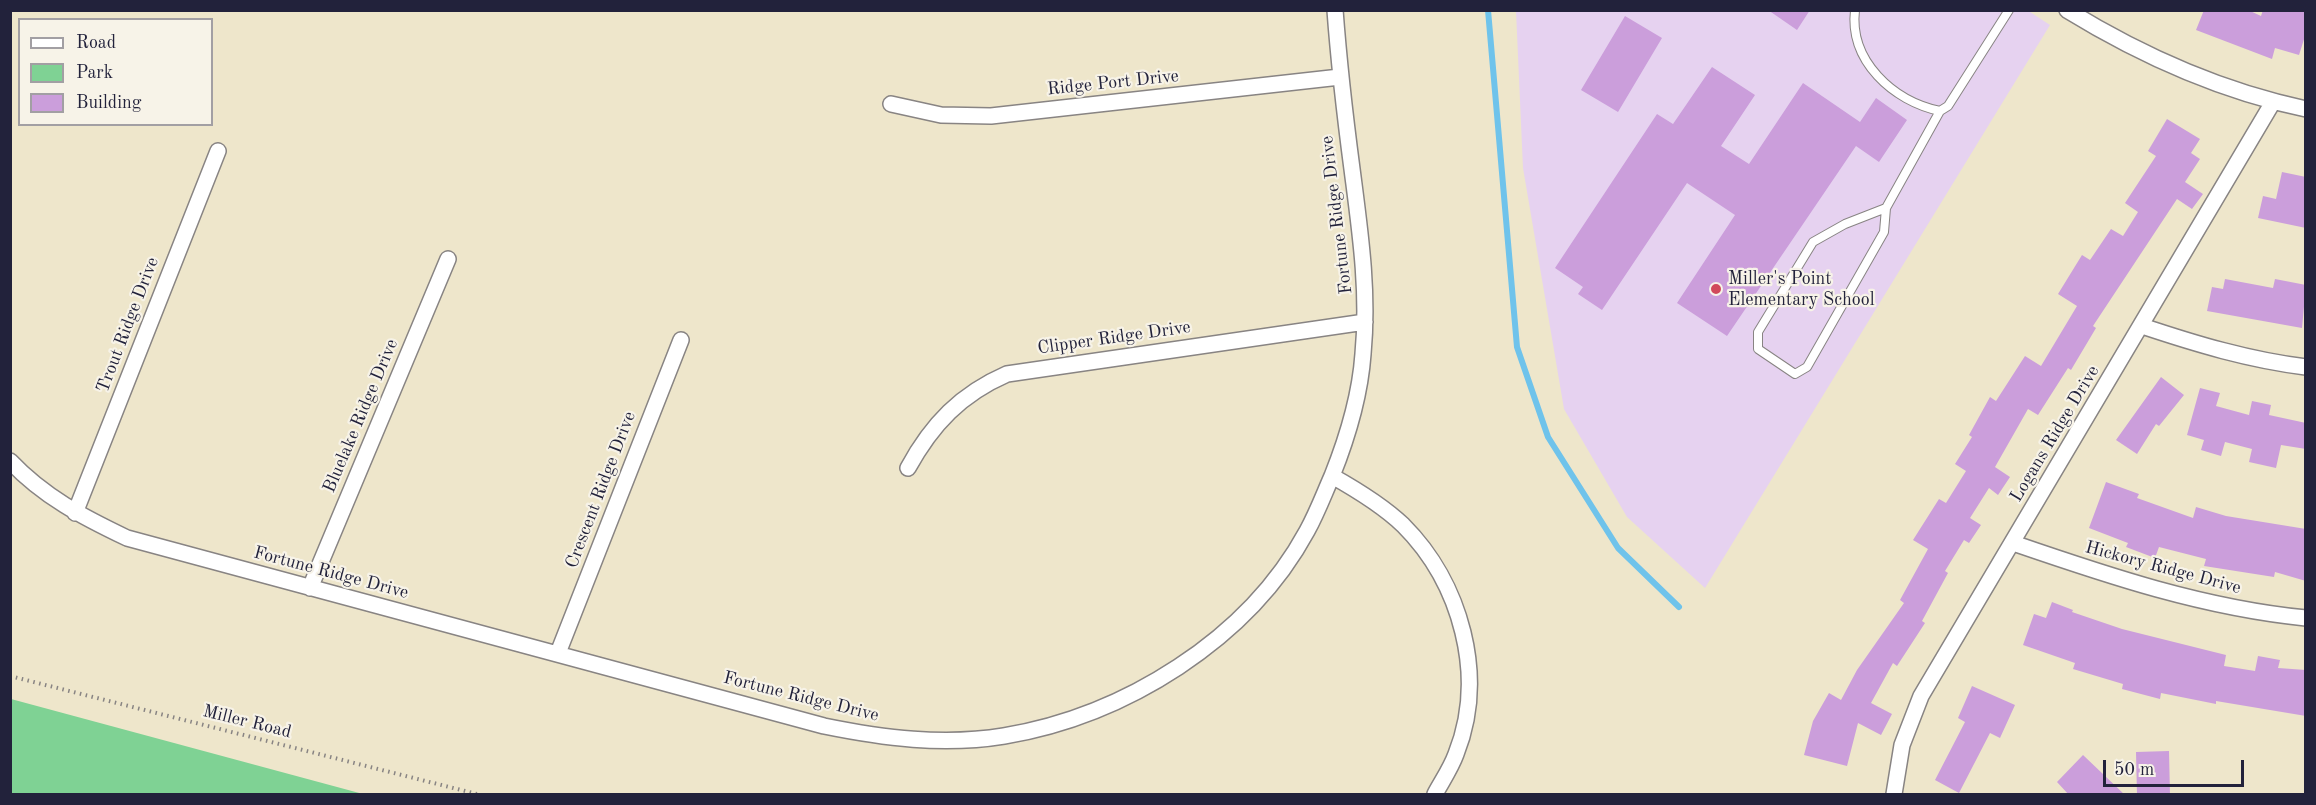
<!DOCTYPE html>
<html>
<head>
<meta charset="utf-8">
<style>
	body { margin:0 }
	#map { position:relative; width:2316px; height:805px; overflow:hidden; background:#eee6cb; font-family:"Old Standard TT",serif }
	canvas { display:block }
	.frame { position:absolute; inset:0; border:12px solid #22223b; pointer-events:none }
	.legend { position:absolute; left:18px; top:18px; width:195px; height:108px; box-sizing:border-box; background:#f7f3e8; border:2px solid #a29fa3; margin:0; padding:8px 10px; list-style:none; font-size:18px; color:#22223b }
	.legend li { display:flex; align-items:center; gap:12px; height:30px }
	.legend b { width:30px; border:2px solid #a29fa3 }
	.scale { position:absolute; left:2103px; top:760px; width:141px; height:27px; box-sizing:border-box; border:3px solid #22223b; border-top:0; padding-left:8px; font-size:18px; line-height:21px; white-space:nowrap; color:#22223b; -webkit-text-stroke:4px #f7f3e8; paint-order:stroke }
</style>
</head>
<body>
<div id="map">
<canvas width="2316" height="805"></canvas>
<div class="frame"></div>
<ul class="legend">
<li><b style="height:8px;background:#fff"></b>Road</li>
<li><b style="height:16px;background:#7fd294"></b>Park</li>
<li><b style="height:16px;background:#cb9edb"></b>Building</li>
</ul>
<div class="scale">50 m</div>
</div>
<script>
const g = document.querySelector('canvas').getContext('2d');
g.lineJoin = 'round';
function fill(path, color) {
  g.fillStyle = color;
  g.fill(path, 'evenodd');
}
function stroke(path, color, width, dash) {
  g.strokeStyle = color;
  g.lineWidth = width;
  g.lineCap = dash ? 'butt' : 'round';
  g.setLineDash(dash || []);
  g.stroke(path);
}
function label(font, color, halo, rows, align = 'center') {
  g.font = font + ' "Old Standard TT",serif';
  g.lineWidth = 4.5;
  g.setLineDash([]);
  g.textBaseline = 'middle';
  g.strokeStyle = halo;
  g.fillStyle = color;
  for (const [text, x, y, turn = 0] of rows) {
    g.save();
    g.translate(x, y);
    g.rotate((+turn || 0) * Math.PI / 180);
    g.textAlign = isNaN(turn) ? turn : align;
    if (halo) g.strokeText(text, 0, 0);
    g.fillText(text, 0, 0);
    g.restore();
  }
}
fill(new Path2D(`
	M2027,10L2050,25L1705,588L1627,517L1564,409L1523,168L1516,11Z`), '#e6d2f0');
fill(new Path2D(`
	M11,699L363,794H11Z`), '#7fd294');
stroke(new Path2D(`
	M1488,10L1517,347L1548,437L1618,548L1679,607`), '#6fc3eb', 6);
fill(new Path2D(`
	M1768,10H1810L1797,30Z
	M2204,10H2248L2261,16L2263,10H2306V33L2299,55L2275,48L2272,59L2196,30Z
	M1625,16L1662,38L1618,112L1581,90Z
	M1712,67L1755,95L1721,146L1749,164L1803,83L1860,122L1876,98L1907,120L1879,162L1856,146L1727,336L1677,303L1735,215L1687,183L1602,310L1578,294L1583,287L1555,268L1657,114L1673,124Z
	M2167,119L2200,139L2191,153L2200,159L2185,182L2203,194L2192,209L2177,199L2093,326L2096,328L2071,370L2068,368L2038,415L2028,409L1995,467L2010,477L1998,495L1989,488L1970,518L1981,525L1969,543L1964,540L1945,571L1948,573L1922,621L1925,623L1897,666L1893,663L1871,703L1892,714L1881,735L1858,723L1847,766L1804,755L1813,721L1829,693L1841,700L1857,670L1904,603L1900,600L1928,549L1913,540L1939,499L1946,503L1966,471L1955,464L1972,437L1969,435L1990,397L1996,401L2025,356L2041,366L2077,306L2058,294L2082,255L2090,260L2111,229L2123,236L2138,212L2125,203L2156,156L2148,151Z
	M2282,172L2306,177V228L2258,218L2263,196L2276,199Z
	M2225,279L2273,288L2275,279L2306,285L2302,328L2207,311L2212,287L2223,289Z
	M2161,377L2184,395L2159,426L2156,424L2137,454L2116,440Z
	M2200,388L2220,393L2216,406L2249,415L2252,401L2271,405L2269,415L2306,423V449L2281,445L2276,468L2249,462L2252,449L2225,442L2221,456L2201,450L2204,440L2187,435Z
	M2106,482L2139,494L2137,498L2193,518L2196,507L2226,516L2306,529V581L2275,572L2274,577L2204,566L2206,559L2159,547L2155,558L2126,547L2128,543L2089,528Z
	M2052,602L2073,610L2072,612L2122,629L2226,655L2224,666L2255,671L2258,656L2280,660L2278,668L2306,670V716L2216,701V704L2161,693L2160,699L2122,689L2123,684L2073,669L2075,663L2023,645L2034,614L2046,618Z
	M1972,686L2015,705L2000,738L1990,733L1959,793L1935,780L1965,722L1958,718Z
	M2169,751L2170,795H2137L2136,752Z
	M2083,755L2125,795H2069L2057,782Z`), '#cb9edb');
const lane = new Path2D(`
	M1855,10C1849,61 1893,101 1940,111L1948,106L2009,10
	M1886,208L1884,232L1807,367L1795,374L1758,349V332L1813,242L1845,224L1886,208L1940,111`);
const street = new Path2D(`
	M2067,10C2142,56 2220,91 2306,109
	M891,104L941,115L991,116L1340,77
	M2142,326C2196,344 2249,360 2306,367
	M10,461C44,497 83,517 127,538L824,726C883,738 943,746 1004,736C1124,716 1248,640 1307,531C1317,513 1324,494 1332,476C1348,436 1360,397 1363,354C1369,291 1360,231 1352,169C1345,116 1339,64 1335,10
	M908,468C932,424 961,394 1007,374L1365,322
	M1332,476C1357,490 1382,505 1403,525C1461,583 1487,676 1456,754C1451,768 1442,781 1435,794
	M75,513L218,151
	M2013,543C2109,576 2204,608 2306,618
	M310,588L448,259
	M558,653L681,340
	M1894,794L1902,745L1921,696L2273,102`);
stroke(lane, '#888483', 10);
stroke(street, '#888483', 18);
stroke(new Path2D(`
	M10,676L477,794`), '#888483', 4, [1.5, 4.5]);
stroke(lane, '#fff', 8);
stroke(street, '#fff', 15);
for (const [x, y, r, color] of [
	[1716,289,6,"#d1495b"]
]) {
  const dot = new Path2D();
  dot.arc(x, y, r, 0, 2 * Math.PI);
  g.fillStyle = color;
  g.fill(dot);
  stroke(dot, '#f7f3e8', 2);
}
label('18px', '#22223b', '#f7f3e8', [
	["Ridge Port Drive",1113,83,-6],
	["Fortune Ridge Drive",1337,215,-97],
	["Trout Ridge Drive",128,325,-69],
	["Clipper Ridge Drive",1114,338,-8],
	["Bluelake Ridge Drive",361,416,-67],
	["Logans Ridge Drive",2055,434,-59],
	["Crescent Ridge Drive",601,490,-69],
	["Hickory Ridge Drive",2163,568,15],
	["Fortune Ridge Drive",331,573,15],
	["Fortune Ridge Drive",801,697,14],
	["Miller Road",247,722,14]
]);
label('18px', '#22223b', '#f7f3e8', [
	["Miller's Point",1728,279],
	["Elementary School",1728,300]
], 'left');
</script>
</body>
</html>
